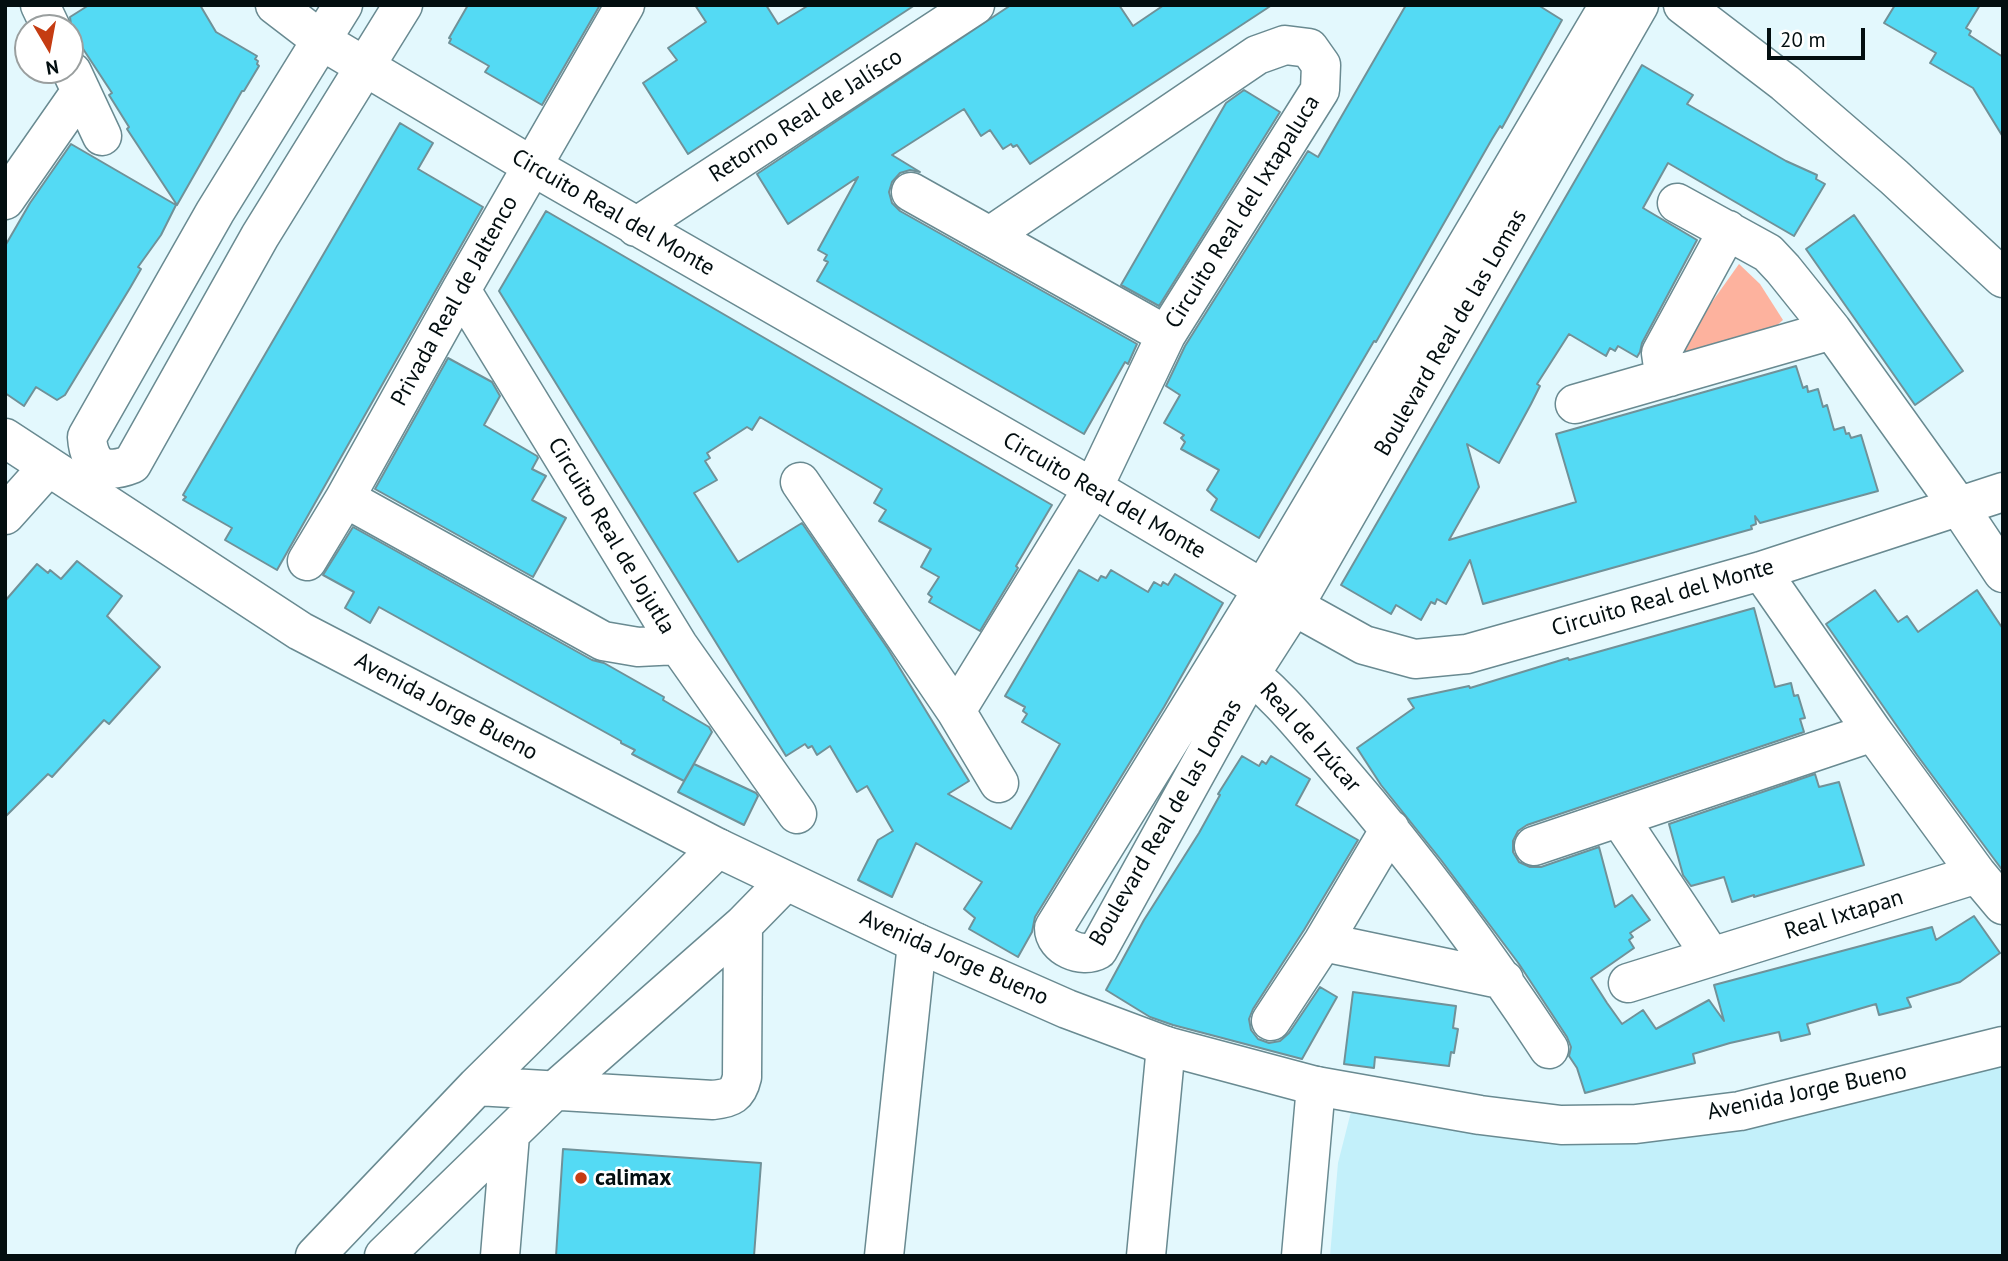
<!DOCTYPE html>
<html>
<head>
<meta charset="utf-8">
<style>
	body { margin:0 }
	#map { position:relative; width:2008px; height:1261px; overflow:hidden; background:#e3f8fd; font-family:"PT Sans",sans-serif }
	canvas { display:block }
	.frame { position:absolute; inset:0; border:7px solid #030e10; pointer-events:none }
	.north { position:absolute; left:14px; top:14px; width:70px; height:70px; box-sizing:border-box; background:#fff; border:2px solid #9a9f9f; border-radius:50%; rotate:170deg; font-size:19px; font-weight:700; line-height:28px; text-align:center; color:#030e10 }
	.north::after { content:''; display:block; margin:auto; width:24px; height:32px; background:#c53c12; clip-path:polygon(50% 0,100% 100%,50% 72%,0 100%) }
	.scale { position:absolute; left:1767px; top:28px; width:98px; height:32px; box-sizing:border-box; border:4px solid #030e10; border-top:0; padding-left:9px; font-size:21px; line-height:24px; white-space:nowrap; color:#030e10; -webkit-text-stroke:5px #fff; paint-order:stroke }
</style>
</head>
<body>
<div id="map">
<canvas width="2008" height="1261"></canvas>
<div class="frame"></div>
<div class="north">N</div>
<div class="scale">20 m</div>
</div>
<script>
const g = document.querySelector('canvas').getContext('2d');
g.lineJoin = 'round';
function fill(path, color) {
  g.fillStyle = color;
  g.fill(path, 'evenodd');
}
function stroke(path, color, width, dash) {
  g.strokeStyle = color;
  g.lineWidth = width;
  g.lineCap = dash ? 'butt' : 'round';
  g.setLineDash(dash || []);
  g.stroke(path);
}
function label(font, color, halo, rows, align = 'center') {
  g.font = font + ' "PT Sans",sans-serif';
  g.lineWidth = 5;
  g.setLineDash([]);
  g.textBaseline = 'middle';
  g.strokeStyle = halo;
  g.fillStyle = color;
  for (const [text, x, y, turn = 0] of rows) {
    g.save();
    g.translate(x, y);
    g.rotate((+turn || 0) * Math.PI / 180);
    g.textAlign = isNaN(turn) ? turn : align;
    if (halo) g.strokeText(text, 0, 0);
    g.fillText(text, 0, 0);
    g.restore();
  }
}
fill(new Path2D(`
	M2003,1036V1256H1330L1338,1163L1356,1092L1544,1123L1709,1111Z`), '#c3f0fa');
fill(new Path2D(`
	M1739,264L1760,284L1783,320L1775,327L1681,356L1680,347Z`), '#fdb29e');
const building = new Path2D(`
	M89,5H200L216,32L257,56L255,59L258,61L257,64L259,66L244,91H242L177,205L127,129L129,127L109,95L112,93L72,32L70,17Z
	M468,5H600L542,105L485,72L489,66L449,43L451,39L449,38Z
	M695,5H766L778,24L809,5H915L688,154L643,83L677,60L668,48L706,22Z
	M1011,5H1119L1133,26L1164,5H1272L1030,164L1017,145L1013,147L1011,144L1003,149L990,130L981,136L964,109L892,155L920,172L910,170L900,173L892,182L889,192L892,203L900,211L1137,344L1128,364L1125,362L1084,434L817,281L828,262L824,260L827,255L818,250L858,177L788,224L757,174Z
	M1406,5H1538L1562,20L1502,128L1500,126L1492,139L1376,342L1374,341L1259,538L1211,510L1217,499L1207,490L1219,470L1181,449L1185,442L1181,438L1184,435L1164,423L1180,395L1166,386L1185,346L1308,151L1318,157Z
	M1895,5H1980L1966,28L1971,31L1969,35L2003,57V137L1973,88L1930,63L1936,53L1884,23Z
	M1642,65L1693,95L1687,104L1786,161L1817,175L1816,179L1825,184L1794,236L1668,163L1643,208L1697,240L1642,343L1640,352L1637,357L1618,346L1615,351L1610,348L1606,356L1569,334L1537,384L1540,386L1531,404L1499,463L1467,444L1479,487L1449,540L1576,502L1556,434L1796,366L1803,388L1807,386L1808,392L1818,389L1823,407L1827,405L1834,430L1844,427L1846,434L1849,433L1851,438L1861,435L1878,491L1760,523L1755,516L1756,524L1751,526L1752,529L1483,604L1470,560L1446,604L1437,599L1435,604L1431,602L1421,620L1396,605L1391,614L1341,585Z
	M1244,90L1280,112L1159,306L1121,285L1226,103Z
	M400,123L433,143L418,169L483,207L277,570L225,540L232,528L183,500L186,497L183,495Z
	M71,144L176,205L161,235L138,267L141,269L130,288L65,395L57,400L36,387L24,406L5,393V246L30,203Z
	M546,211L1052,505L1016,566L1018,568L980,631L929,602L932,597L928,594L939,577L921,567L931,549L879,521L886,510L874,503L882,489L760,417L752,430L747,427L707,453L710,458L705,461L717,480L694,493L738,562L802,523L888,649L969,781L948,794L1011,829L1031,795L1060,744L1022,722L1027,714L1023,711L1025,707L1005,696L1079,570L1098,581L1101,576L1106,578L1111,570L1148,592L1154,582L1161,586L1163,582L1168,585L1175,574L1223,603L1164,707L1035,917L1032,932L1018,957L969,929L975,918L964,909L982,882L916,843L892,897L858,880L878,840L893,831L867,786L857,792L830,746L817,755L812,746L808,748L805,744L786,756L499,291Z
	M1854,215L1963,371L1915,405L1806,249Z
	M448,358L492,382L500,396L484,425L537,456L538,458L532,469L546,476L532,500L566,518L533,577L375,489Z
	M353,527L592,660L604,663L664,697L663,700L709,727L712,732L684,781L632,754L635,750L621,743V741L379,607L370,623L345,608L354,592L323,575Z
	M77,561L122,596L107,616L160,667L109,724L104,720L52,777L48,774L5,817V601L37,564L48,573L50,570L61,579Z
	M1875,590L1898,622L1907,616L1918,632L1977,590L2003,629V871L1917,755L1826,624Z
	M1754,608L1775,687L1791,683L1794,696L1798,695L1805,718L1800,719L1804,732L1527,825L1518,831L1513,841V852L1519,862L1530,867H1541L1599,847L1615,907L1632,895L1650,920L1630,933L1633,937L1629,940L1634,948L1591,978L1607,1003L1622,1024L1643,1010L1656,1029L1709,1000L1724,1021L1714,985L1932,927L1936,940L1974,916L2000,953L1960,982L1907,998L1911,1007L1879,1015L1876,1004L1807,1024L1810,1034L1781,1041L1779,1032L1730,1043L1693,1054L1695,1063L1585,1093L1577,1068L1569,1056L1571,1047L1567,1037L1519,964L1441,860L1381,785L1357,748L1414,708L1408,699L1469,686L1470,688L1568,658L1569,660Z
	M1242,756L1259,766L1262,761L1266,764L1271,756L1310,779L1296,805L1358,840L1304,930L1253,1009L1249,1019L1251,1030L1258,1039L1269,1043L1280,1041L1289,1033L1320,987L1337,997L1302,1059L1173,1025L1150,1017L1106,990L1144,920L1199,833L1220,795L1218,794Z
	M694,764L756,793L758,796L744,825L678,792Z
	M1815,774L1819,787L1839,782L1864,865L1754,897V895L1732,902L1724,877L1691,886L1683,875L1669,824Z
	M1353,992L1456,1006L1453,1028L1458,1029L1454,1053L1451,1052L1449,1066L1375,1057L1374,1068L1344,1064Z
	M563,1149L761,1163L754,1256H556Z`);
fill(building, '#54daf4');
stroke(building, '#709198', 2);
const minor = new Path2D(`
	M40,5L51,28
	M275,5L322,41L532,166L1093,488L1263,589L1364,645L1415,659L1467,654L1761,571L2003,492
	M343,5L215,212L87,437C89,467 105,475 132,464L260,236L403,5
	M1609,5L1263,589L1054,928C1054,947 1082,959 1098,950L1251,673L1294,606L1639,5
	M1683,5L1785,83L1894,177L2003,278
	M72,72L102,136
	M911,192L1166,335
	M5,200L81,91
	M1677,203L1768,253L1783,269L1832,330L1959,507L2003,573
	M636,227L975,5
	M461,290L678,645L797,814
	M1670,377L1663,367L1661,353L1728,230
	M1575,404L1832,330
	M800,482L956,711L999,783
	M345,498L603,641L638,647L678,645
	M5,515L48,467
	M307,561L345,498L461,290L625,5
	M1761,571L1873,732L1977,874L2003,905
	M1231,659C1275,690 1307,732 1342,773C1417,860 1486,953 1549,1049
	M956,711L1093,488L1166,335L1320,90L1321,65L1309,48L1285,45L1257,55L990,236
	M1620,819L1711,956
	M1534,846L1873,732
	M1323,942L1504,980
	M1628,983L1977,874
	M1271,1021L1323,942L1390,829
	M477,1086L713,1100C731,1098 738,1095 742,1077L743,925
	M315,1256L477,1086L718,848
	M384,1256L553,1092L743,925L786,881
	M500,1256L510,1135
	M884,1256L917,943
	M1146,1256L1166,1046
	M1301,1256L1316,1086`);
const major = new Path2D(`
	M5,438L300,631L450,709L718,848L917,943L1067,1009L1166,1046L1316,1086L1480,1115L1561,1125L1636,1124L1740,1111L2003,1046`);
stroke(minor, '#698a91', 41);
stroke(major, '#698a91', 41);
stroke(minor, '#fff', 38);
stroke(major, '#fff', 38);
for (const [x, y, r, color] of [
	[581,1178,7,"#c53c12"]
]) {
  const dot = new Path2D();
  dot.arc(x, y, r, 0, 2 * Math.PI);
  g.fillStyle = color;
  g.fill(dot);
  stroke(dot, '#fff', 2.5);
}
label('23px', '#030e10', '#fff', [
	["Retorno Real de Jalísco",806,116,-33],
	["Circuito Real del Ixtapaluca",1243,212,-58],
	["Circuito Real del Monte",613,213,30],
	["Privada Real de Jaltenco",455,301,-61],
	["Boulevard Real de las Lomas",1451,333,-60],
	["Circuito Real del Monte",1104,496,30],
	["Circuito Real de Jojutla",611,536,59],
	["Circuito Real del Monte",1663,598,-16],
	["Avenida Jorge Bueno",446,707,28],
	["Real de Izúcar",1310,738,48],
	["Boulevard Real de las Lomas",1166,823,-60],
	["Real Ixtapan",1844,915,-17],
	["Avenida Jorge Bueno",954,958,24],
	["Avenida Jorge Bueno",1807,1092,-12]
]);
label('bold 23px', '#030e10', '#fff', [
	["calimax",595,1178]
], 'left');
</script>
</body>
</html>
